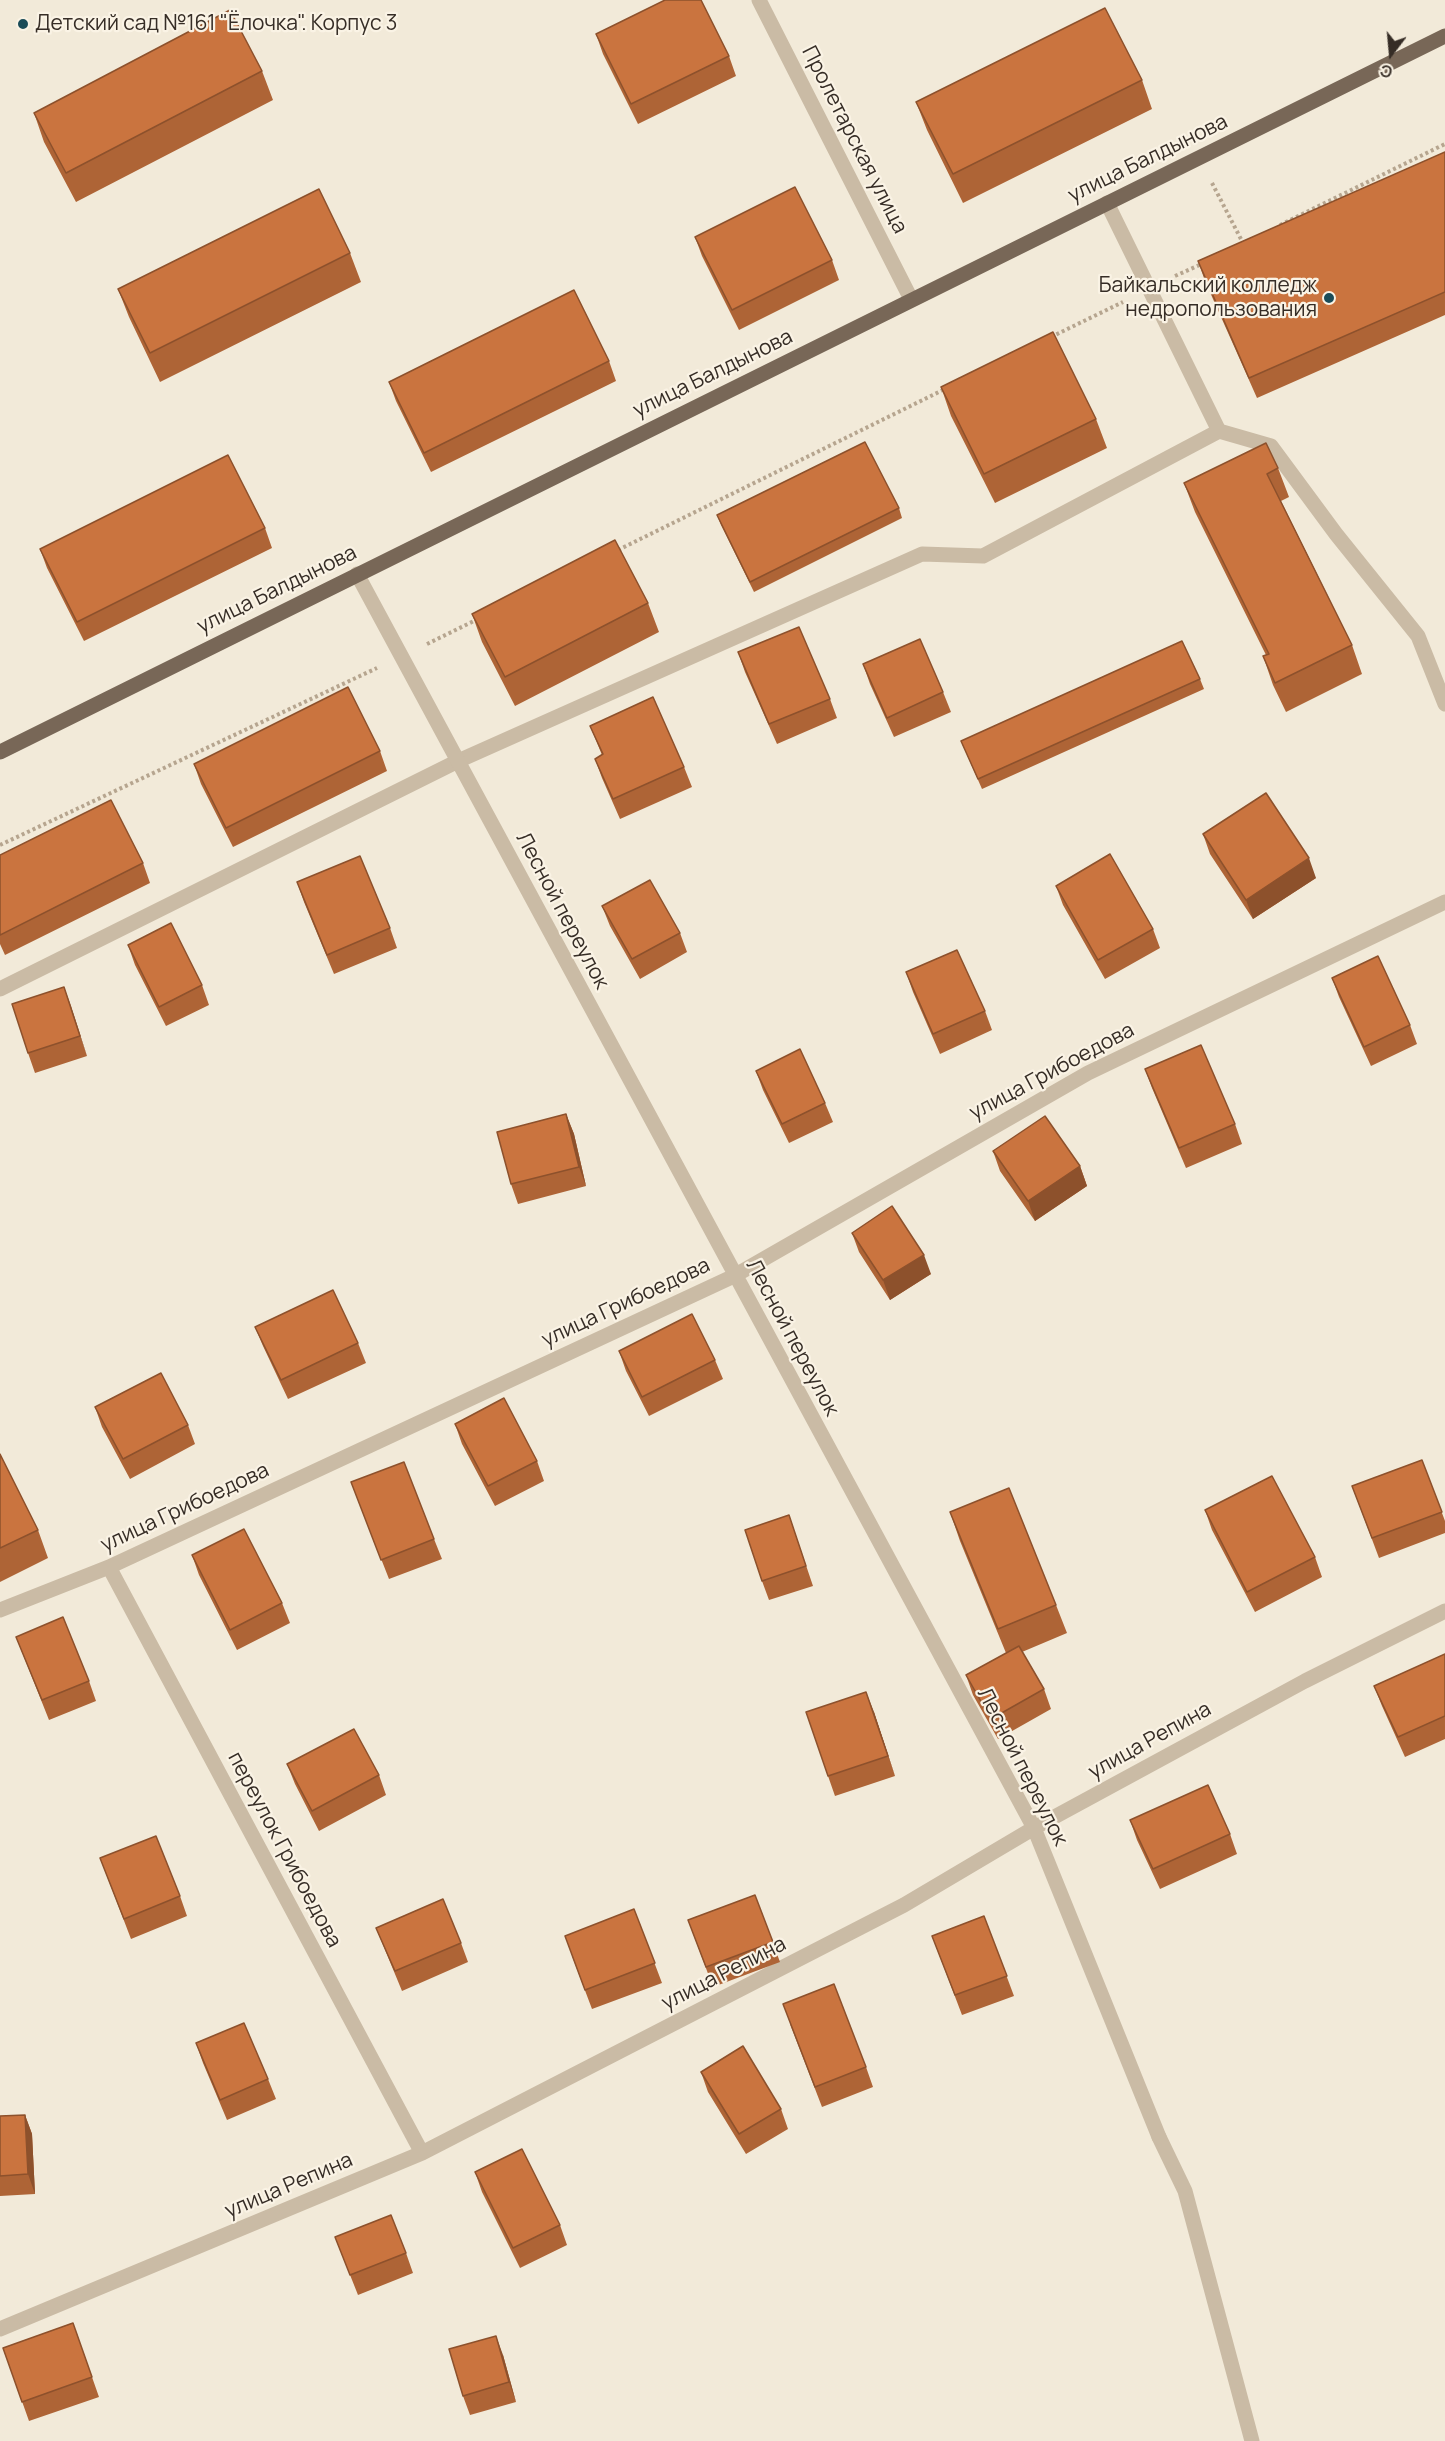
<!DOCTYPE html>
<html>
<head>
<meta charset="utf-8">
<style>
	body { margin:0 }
	#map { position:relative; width:1445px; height:2441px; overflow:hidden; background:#f2ead9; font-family:Manrope,sans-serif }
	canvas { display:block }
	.north { position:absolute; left:1361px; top:24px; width:60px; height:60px; -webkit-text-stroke:4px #faf3e5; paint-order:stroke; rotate:196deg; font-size:16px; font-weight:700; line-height:24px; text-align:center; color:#362d26 }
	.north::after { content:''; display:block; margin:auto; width:21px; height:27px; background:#362d26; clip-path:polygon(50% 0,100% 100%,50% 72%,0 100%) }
</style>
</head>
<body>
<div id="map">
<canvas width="1445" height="2441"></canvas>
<div class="north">С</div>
</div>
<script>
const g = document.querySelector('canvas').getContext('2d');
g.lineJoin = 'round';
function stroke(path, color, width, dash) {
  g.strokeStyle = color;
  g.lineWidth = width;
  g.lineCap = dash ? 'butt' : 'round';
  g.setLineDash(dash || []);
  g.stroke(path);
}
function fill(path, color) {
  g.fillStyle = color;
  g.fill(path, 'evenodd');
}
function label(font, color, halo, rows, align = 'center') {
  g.font = font + ' Manrope,sans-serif';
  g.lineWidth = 4.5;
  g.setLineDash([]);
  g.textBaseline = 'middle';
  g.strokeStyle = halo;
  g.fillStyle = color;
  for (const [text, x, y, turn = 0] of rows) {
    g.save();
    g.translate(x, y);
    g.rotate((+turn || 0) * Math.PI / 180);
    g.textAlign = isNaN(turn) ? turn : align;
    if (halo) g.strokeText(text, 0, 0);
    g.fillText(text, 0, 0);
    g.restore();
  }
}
stroke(new Path2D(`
	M1212,183L1243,243
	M1280,225L1445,144
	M1175,276L1204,263
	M1051,337L1123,302
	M618,550L945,389
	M427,644L476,620
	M0,845L377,668`), '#b6a58f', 4, [3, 3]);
stroke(new Path2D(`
	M1107,203L1219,431L1271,446L1336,534L1418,636L1445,704
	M0,989L458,761L922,554L983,556L1219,431
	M1159,2137L1185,2191L1252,2441`), '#cabba5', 15);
stroke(new Path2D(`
	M759,0L911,299
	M357,574L1034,1828L1159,2137
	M109,1567L422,2153
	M0,1610L109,1567L734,1276L1088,1073L1445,902
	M0,2329L422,2153L904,1905L1034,1828L1305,1681L1445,1611`), '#cabba5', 15);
stroke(new Path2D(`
	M0,752L1445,36`), '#786757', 15);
fill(new Path2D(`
	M596,34L729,56L736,76L638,124L603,54Z
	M262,71L273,100L76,202L44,142L34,113Z
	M1142,80L1152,109L963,203L927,130L916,102Z
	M1445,152V315L1257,398L1205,281L1198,261Z
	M695,237L832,260L839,280L739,330L702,256Z
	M350,253L361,282L160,382L129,317L118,289Z
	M609,361L616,381L431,472L396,401L389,382Z
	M941,387L1096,419L1107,448L995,503L951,416Z
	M1278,468L1289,497L1281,501L1352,645L1362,674L1286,712L1273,685L1263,656L1266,655L1195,512L1184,483Z
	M899,508L902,518L754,592L721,525L717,515Z
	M265,528L272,548L84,641L47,568L40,549Z
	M648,603L659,632L515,706L482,642L472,614Z
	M738,652L830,699L837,718L777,744L745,672Z
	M863,664L943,692L951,712L894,737L870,684Z
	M1200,679L1204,689L982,789L961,741Z
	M590,726L684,767L692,787L620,819L602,778L595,759L602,755Z
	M380,751L387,771L233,847L201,784L194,764Z
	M1203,834L1316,878L1253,919L1210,854Z
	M0,855L143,863L150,883L5,955L0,944Z
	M297,882L390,928L397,948L334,974L304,902Z
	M1056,886L1153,929L1160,948L1105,979L1063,905Z
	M602,906L680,933L687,952L640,979L610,926Z
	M128,945L202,985L209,1005L166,1026L135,965Z
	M906,972L985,1011L992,1030L940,1054L913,992Z
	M1332,978L1410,1025L1417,1044L1371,1066L1339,997Z
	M64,987L87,1056L35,1073L28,1053Z
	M1145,1069L1235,1124L1242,1144L1186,1168L1152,1088Z
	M756,1071L825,1103L833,1122L789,1143L763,1090Z
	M566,1114L574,1134L586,1186L518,1204L511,1184Z
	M993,1151L1080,1166L1087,1186L1035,1221L1000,1171Z
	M852,1233L931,1274L890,1300L859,1252Z
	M255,1327L358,1343L366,1363L288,1399L263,1346Z
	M619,1351L715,1360L723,1379L649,1416L626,1371Z
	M95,1407L188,1425L195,1444L130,1479L102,1427Z
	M455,1424L537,1461L544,1481L495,1506L462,1444Z
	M0,1454L38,1530L48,1558L0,1582Z
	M1422,1460L1445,1521V1533L1379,1558L1352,1486Z
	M351,1482L434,1539L442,1559L389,1579Z
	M1205,1510L1315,1557L1322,1577L1255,1612L1212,1530Z
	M950,1512L1056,1605L1067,1633L1022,1652L1044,1689L1051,1709L998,1739L973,1695L966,1675L1006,1653L960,1541Z
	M789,1515L813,1586L769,1600L762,1581Z
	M192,1555L282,1603L290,1623L237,1650L199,1575Z
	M16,1637L89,1681L96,1701L49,1720Z
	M1445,1654V1739L1405,1757L1382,1706L1374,1686Z
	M874,1712L895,1776L835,1796L828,1776Z
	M287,1764L379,1775L386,1795L319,1831L295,1784Z
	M1130,1820L1230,1834L1237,1854L1160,1889L1137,1840Z
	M100,1858L180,1896L187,1916L131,1939Z
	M755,1895L780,1962L713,1987L688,1920Z
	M634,1909L662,1983L592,2009L572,1956Z
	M984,1916L1014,1996L962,2015L932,1936Z
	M376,1928L461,1943L468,1962L402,1991Z
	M790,2024L866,2067L873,2087L822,2107Z
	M196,2043L268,2079L276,2099L227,2120L203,2063Z
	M701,2072L781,2109L788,2129L746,2154L708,2092Z
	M25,2115L32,2134L35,2194L0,2196V2116Z
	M475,2172L560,2225L567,2245L520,2268L482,2192Z
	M335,2237L406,2253L413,2273L358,2295Z
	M73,2323L99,2397L29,2421L3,2348Z
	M503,2355L516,2402L470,2415L463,2396Z`), '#ae6436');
fill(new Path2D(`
	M1309,858L1316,878L1253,919L1246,900Z
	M64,987L71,1006L87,1056L80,1036Z
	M566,1114L574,1134L586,1186L579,1167Z
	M1080,1166L1087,1186L1035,1221L1028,1201Z
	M924,1255L931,1274L890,1300L883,1280Z
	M866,1692L874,1712L895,1776L888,1756Z
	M25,2115L32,2134L35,2194L28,2174Z
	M496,2336L503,2355L516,2402L509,2382Z`), '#8d512c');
const building = new Path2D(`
	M665,0H701L729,56L631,104L596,34Z
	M1105,8L1142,80L953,174L916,102Z
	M230,10L262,71L66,173L34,113Z
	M1445,152V292L1249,378L1198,261Z
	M795,187L832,260L732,310L695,237Z
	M319,189L350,253L150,353L118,289Z
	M574,290L609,361L424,453L389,382Z
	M1053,332L1096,419L984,474L941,387Z
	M865,442L899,508L750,582L717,515Z
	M1266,443L1278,468L1267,474L1352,645L1275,683L1263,656L1269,654L1184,483Z
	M228,455L265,528L77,622L40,549Z
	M615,540L648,603L505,677L472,614Z
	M799,627L830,699L769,724L738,652Z
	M920,639L943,692L887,718L863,664Z
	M1182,641L1200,679L978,779L961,741Z
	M348,687L380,751L226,828L194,764Z
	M653,697L684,767L613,799L595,759L603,754L590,726Z
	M1266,793L1309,858L1246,900L1203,834Z
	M111,800L143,863L0,935V855Z
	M1110,854L1153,929L1098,960L1056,886Z
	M360,856L390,928L327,955L297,882Z
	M650,880L680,933L632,959L602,906Z
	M171,923L202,985L159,1007L128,945Z
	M957,950L985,1011L933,1034L906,972Z
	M1378,956L1410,1025L1364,1047L1332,978Z
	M64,987L80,1036L28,1053L12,1004Z
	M1201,1045L1235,1124L1179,1148L1145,1069Z
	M800,1049L825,1103L782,1124L756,1071Z
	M566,1114L579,1167L511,1184L497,1132Z
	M1045,1116L1080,1166L1028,1201L993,1151Z
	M892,1206L924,1255L883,1280L852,1233Z
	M333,1290L358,1343L281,1380L255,1327Z
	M692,1314L715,1360L642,1397L619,1351Z
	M161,1373L188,1425L123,1459L95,1407Z
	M504,1398L537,1461L488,1486L455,1424Z
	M0,1454L38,1530L0,1548Z
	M1422,1460L1442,1512L1372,1538L1352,1486Z
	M404,1462L434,1539L381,1560L351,1482Z
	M1272,1476L1315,1557L1247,1592L1205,1510Z
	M1009,1488L1056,1605L998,1629L950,1512Z
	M789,1515L806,1566L762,1581L745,1530Z
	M244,1529L282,1603L230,1630L192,1555Z
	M63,1617L89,1681L42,1700L16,1637Z
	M1019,1646L1044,1689L991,1719L966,1675Z
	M1445,1654V1716L1398,1737L1374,1686Z
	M866,1692L888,1756L828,1776L806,1712Z
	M354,1729L379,1775L312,1811L287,1764Z
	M1208,1785L1230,1834L1153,1869L1130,1820Z
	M156,1836L180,1896L124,1919L100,1858Z
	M755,1895L773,1942L706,1967L688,1920Z
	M443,1899L461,1943L395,1971L376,1928Z
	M634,1909L655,1963L585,1990L565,1936Z
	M984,1916L1007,1976L955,1995L932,1936Z
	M834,1984L866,2067L815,2087L783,2004Z
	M244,2023L268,2079L220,2100L196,2043Z
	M743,2046L781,2109L739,2134L701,2072Z
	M25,2115L28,2174L0,2176V2116Z
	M522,2149L560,2225L513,2248L475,2172Z
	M391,2215L406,2253L350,2275L335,2237Z
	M73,2323L92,2377L22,2402L3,2348Z
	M496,2336L509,2382L463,2396L449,2349Z`);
fill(building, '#ca743f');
stroke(building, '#8d512c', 1.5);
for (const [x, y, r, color] of [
	[23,24,6,"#1b4c58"],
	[1329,298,6,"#1b4c58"]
]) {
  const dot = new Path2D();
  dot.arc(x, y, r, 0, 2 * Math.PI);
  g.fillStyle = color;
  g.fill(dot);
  stroke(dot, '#faf3e5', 2);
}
label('21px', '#362d26', '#faf3e5', [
	["Детский сад №161 \"Ёлочка\". Корпус 3",35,24],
	["Байкальский колледж",1317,286,"right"],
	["недропользования",1317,310,"right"]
], 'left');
label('21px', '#362d26', '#faf3e5', [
	["Пролетарская улица",854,140,63],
	["улица Балдынова",1148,159,-26],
	["улица Балдынова",713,374,-26],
	["улица Балдынова",277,590,-26],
	["Лесной переулок",562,911,62],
	["улица Грибоедова",1052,1072,-28],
	["улица Грибоедова",626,1303,-25],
	["Лесной переулок",792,1338,62],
	["улица Грибоедова",185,1508,-25],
	["улица Репина",1150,1741,-29],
	["Лесной переулок",1022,1767,63],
	["переулок Грибоедова",284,1850,62],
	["улица Репина",724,1974,-27],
	["улица Репина",289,2186,-23]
]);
</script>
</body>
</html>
